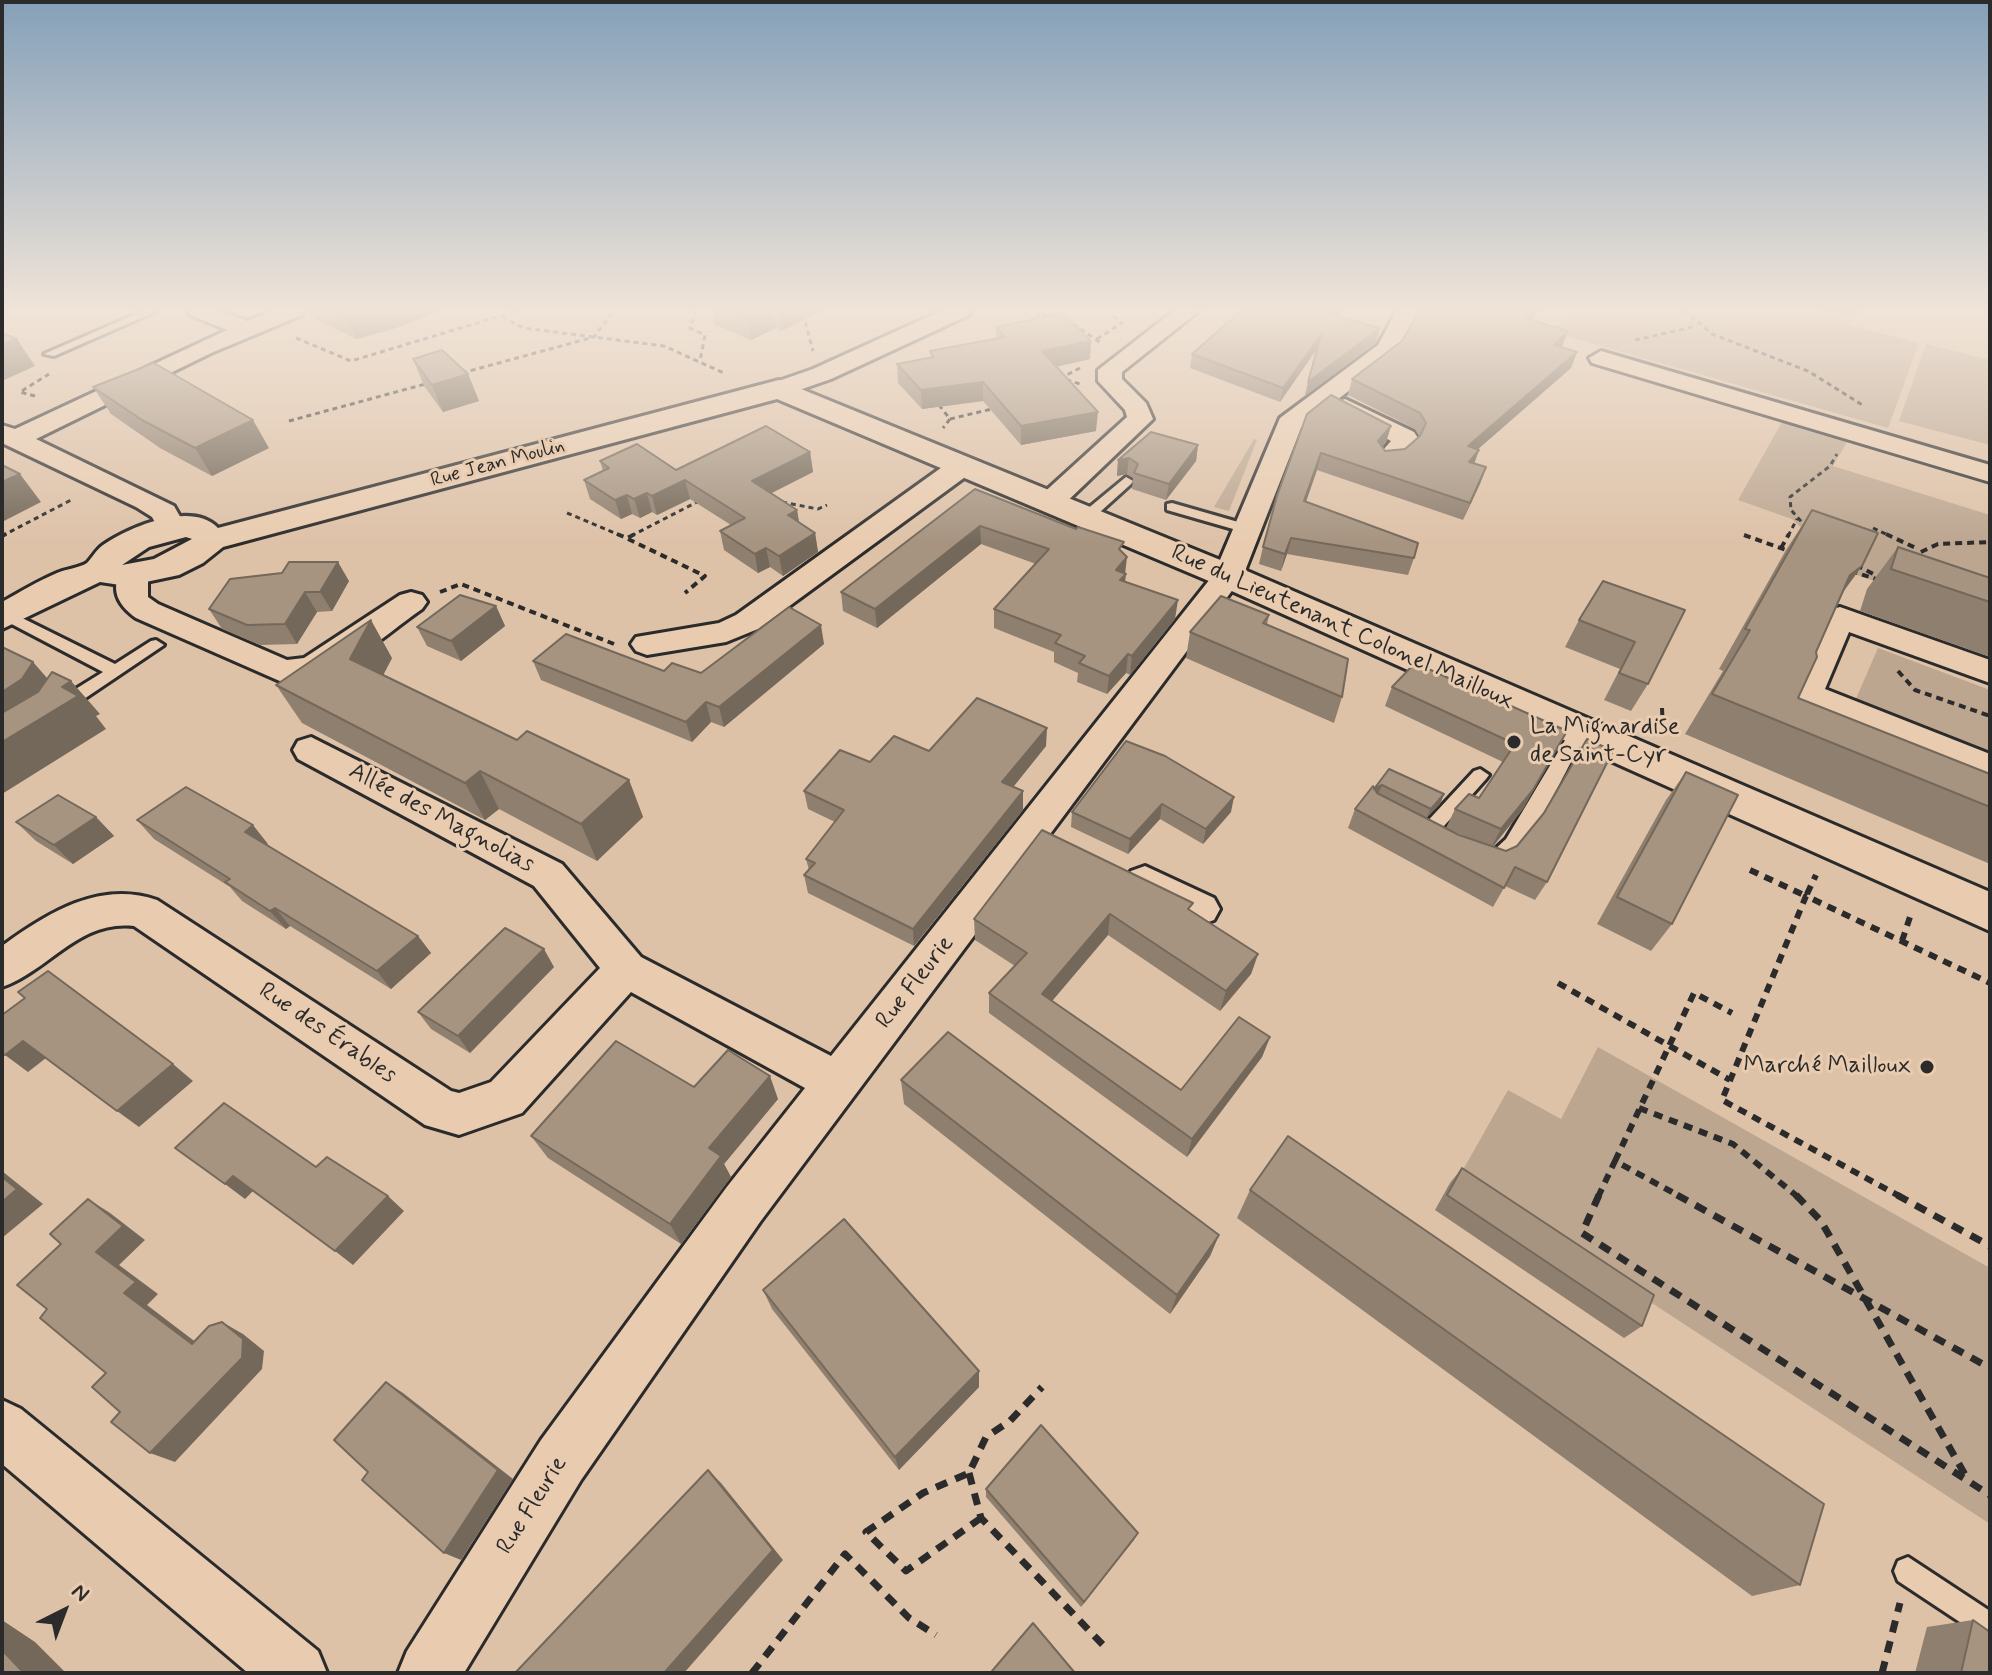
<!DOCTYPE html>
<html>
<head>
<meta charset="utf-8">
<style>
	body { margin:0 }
	#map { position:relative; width:1992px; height:1675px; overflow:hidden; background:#dec2a8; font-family:Mynerve,sans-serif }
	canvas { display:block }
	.frame { position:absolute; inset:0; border:4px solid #2b2b2b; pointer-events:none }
	.north { position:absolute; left:24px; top:1571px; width:80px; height:80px; -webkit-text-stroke:6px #e9ccb0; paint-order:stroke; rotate:42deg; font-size:22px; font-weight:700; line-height:32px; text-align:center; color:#2b2b2b }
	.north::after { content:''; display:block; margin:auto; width:28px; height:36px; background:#2b2b2b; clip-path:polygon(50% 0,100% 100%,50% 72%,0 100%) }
</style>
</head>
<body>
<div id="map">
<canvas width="1992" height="1675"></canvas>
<div class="frame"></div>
<div class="north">N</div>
</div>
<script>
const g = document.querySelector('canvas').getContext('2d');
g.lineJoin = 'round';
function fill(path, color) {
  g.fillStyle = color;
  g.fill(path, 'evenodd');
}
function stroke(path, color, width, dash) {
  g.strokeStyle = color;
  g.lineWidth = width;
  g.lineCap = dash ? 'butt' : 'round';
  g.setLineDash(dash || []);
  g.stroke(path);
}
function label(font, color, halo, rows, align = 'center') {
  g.font = font + ' Mynerve,sans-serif';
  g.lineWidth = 6;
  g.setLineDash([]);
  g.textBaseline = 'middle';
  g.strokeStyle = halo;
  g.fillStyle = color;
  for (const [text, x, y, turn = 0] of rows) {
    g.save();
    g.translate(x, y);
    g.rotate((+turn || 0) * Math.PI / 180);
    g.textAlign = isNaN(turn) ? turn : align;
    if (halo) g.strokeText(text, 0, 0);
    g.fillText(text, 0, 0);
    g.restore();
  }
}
fill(new Path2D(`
	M1574,310H1816L1852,319L1850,325L1919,343L1888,428L1551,332Z
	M1926,344L1990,360V445L1899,421Z
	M1782,422L1847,442L1833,466L1990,515V623L1846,571L1792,519L1738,500Z
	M1254,439L1257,440L1229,511L1214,507Z
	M1878,648L1990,690V754L1855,701Z
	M1598,1047L1990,1268V1524L1459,1177L1508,1090L1561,1119Z`), '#bca690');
const service = new Path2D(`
	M145,310H159L54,356L44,354Z
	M1126,477L1133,481L1131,484L1090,521H1080V515Z
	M1172,503L1252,526L1254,529L1247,533L1167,510V504Z
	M6,610L115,664L151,641L156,640L164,645L78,703L71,714L65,716L57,710L66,695L103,672L2,619V611Z
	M1579,725L1587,731C1569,764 1532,846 1502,865C1494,869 1485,864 1478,861L1475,856L1478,851L1484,849L1492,852L1506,839L1573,727Z
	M1480,769L1489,775L1486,779L1435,836H1423L1420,831L1423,826L1474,771Z
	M1908,1557L1990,1611V1642L1898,1581L1894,1571L1898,1561Z`);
const minor = new Path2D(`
	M187,310H218L247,321L275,310H305L302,315L211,353L36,439L174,506L186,527L181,533H161L152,517L136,507L2,443V425L15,429L227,330L190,315Z
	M943,310H972L969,315L831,379L779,397L766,389L770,384L813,369Z
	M1175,310H1200L1122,372V379L1146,403L1153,419L1059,509H1039L1035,503L1039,497L1127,417L1125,410L1098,381V370Z
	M1397,310H1419L1396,354L1301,428L1243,576L760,1222L581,1480L464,1673H398L407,1651L541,1440L726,1188L805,1088L631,992L522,1113L459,1135L425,1125L134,926C78,920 50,970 2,987V946C47,913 100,880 157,900L451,1091L459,1093L491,1082L600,968L534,886L298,759L293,750L298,741L311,737L562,864L641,957L831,1056L1214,574L1280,418L1378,345Z
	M1601,351L1990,465V482L1592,363L1589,358Z
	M1345,399L1414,432L1418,438L1400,464H1380L1376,458L1391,441L1336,412L1332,407L1336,402Z
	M962,458L972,460L976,466L972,472L758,629L726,642L647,655L636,651L631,644L636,637L719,623L736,615L952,460Z
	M133,567L144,569L148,576V597L158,604L287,660L304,658L400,595L411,592L422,595L427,602L422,609C381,637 334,685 282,682L136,618C119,606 109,590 122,569Z
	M1840,607L1990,660V683L1849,632L1825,689L1990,754V781L1794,702L1789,694L1824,617L1829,610Z
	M1145,866L1214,898L1220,909L1214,920L1200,925L1131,893L1125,882L1131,871Z
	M2,1400L21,1409L318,1651L327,1673H248L2,1464Z`);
const tertiary = new Path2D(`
	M779,380L1240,568L1990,892V931L1216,584L777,399L223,547L203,563L179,575L127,586L100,582L2,629V602C20,592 38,581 57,573C65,569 80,568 87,563C92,558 96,550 103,545C129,527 192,500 218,528ZM186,537L192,539L154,559L122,565L149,547Z`);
stroke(service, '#2b2b2b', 6);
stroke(minor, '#2b2b2b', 6);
stroke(tertiary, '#2b2b2b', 6);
stroke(new Path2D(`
	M696,310L690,328L705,335L700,361
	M792,310L805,321L813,351
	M1684,310L1712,334L1808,371L1864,406
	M1042,314L1057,318
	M502,317L524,328L664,346L726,374
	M1030,322L1043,310
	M1073,324L1101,343
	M296,338L351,361L520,310
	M1097,339L1122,323L1113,316
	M1635,340L1697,326
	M1080,368L1061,378L1080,384
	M462,373L594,337L614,310
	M35,396L20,392L49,374
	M939,405L950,419L943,428
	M950,419L996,408
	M289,421L429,383
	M782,502L818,509L827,505
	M567,513L622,536
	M1807,528L1791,510L1790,497L1830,466L1837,454
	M1873,528L1890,536
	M2,536L73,499
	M631,536L699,501
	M1788,536L1797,519`), '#2b2b2b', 3, [5, 4]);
stroke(new Path2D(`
	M617,534L627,538L635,534
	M1886,534L1918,549
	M1744,535L1792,552
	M2,536L6,534
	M628,539L705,576L685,593
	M1781,548L1789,534
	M1910,557L1938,544L1990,542
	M1856,565L1883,579
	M1852,575L1854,572L1879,580
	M440,592L461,584L614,644
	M1898,671L1915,690L1990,716
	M1662,708L1663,730`), '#2b2b2b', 4, [7, 5]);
stroke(new Path2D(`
	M1750,870L1806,896L1816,875
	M1902,941L1911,914
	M1558,983L1730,1080
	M1639,1108L1733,1144L1798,1197
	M1615,1161L1694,993L1732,1013
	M1598,1197L1615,1161L1681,1197
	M1901,1197L1722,1100L1806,896L1990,983`), '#2b2b2b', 6, [9, 7]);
stroke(new Path2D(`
	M1599,1195L1582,1233L1990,1495
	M1677,1195L1990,1368
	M1796,1195L1821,1221L1968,1480
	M1897,1195L1990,1246
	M969,1473L981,1518L1105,1647
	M981,1518L906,1571L866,1532L923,1493L969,1473L986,1437L1010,1421L1042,1387
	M752,1673L845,1554L909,1618L936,1635
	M1882,1673L1900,1603`), '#2b2b2b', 7, [12, 9]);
fill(service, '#e9ccb0');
fill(minor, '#e9ccb0');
fill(tertiary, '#e9ccb0');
fill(new Path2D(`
	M304,310H442L399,327L356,339L306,314Z
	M712,310H824L781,331L776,328L751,340L715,325Z
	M1420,310H1540L1531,320L1562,347L1577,352L1571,368L1477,450H1479L1474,464L1486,467L1463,520L1317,470L1306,502L1414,558L1408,575L1287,554L1281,571L1259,564L1263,547L1307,414L1391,426L1386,442L1382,447L1385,451L1405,449L1419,436L1415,429L1348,395L1352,379L1402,341Z
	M1822,310H1860L1855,318Z
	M1338,316L1380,328L1376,342L1305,396L1316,350L1280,402L1190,368L1192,354Z
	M996,327L1091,341L1090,359L1056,367L1096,431L1021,445L983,401L922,409L898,383L897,364L931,357L930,351L996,338Z
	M413,359L468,374L479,401L443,412L424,386Z
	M93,387L269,448L212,476L160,448L111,414Z
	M1198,445L1196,461L1166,500L1132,489L1133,478L1127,474L1117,476L1118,460Z
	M810,452L813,472L771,493L797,510L799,522L815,533L818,552L783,576L770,567L758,573L724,550L720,531L731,525L690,499L657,515L652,512L640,518L632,514L621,519L590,499L584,480L603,471L600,461L676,470Z
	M975,489L1123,553L1125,582L1175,619L1130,675L1126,673L1107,694L1077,682L1078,673L1054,662V652L994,628V609L1036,564L981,544L877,628L843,611L841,592Z
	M1812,510L1862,566L1844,591L1816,652L1798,698L1990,774V864L1685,734L1723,671L1719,669L1786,550Z
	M1898,547L1990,578V657L1860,611L1867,589Z
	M349,581L332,611L317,612L297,644L260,645L222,629L209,609Z
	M496,606L505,626L461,661L427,646L417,627Z
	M1685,610L1648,684L1631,711L1604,700L1620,669L1565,647L1579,620Z
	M1269,615L1267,625L1342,697L1334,723L1186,658L1190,632Z
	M824,644L724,727L711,722L692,742L541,680L533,661L701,673Z
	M392,658L383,675L517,740L629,780L643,817L597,861L499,809L485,820L302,723L276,685Z
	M1392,687L1567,731L1523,809L1493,847L1547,882L1535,900L1505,886L1493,907L1348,828L1355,809L1374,788L1389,769L1444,794L1440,804L1426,818L1459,835L1473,840L1446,828L1455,809L1479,798L1503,762L1385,706Z
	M1126,741L1231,812L1203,844L1160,819L1128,854L1071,827L1072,812Z
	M1046,746L1013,787L1023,791V810L914,946L808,893L804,875L809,870L806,859L835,822L808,809L804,791L870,762L929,751Z
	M1686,772L1672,924L1651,951L1597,924L1666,800Z
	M96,817L114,836L73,864L36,841L16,822Z
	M137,820L268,844L267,845L418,936L431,953L391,989L290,926L286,929L242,901L230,887L154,839Z
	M1191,911L1258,954L1251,974L1220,1011L1108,935L1052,1001L1181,1090L1270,1037L1262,1057L1187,1157L989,1013V993L1015,966L975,940L974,919Z
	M554,967L470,1053L431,1029L418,1012Z
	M901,1080L1219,1235L1210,1256L1170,1314L904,1104Z
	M694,1087L778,1099L724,1164L731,1177L681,1244L548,1158L531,1136Z
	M1462,1168L1642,1326L1624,1338L1435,1210L1450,1183Z
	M1250,1190L1800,1585L1752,1596L1237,1218Z
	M763,1290L979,1387L899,1470L772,1309Z
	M986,1489L1138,1533L1081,1607L986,1497Z
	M1973,1620L1990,1673H1915L1927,1627Z`), '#8f7f6f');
fill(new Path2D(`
	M375,310H442L399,327L356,339L347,317Z
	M764,310H773L776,328L751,340L747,318Z
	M778,310H824L781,331Z
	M1332,310H1347L1324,327L1327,313Z
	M1532,310H1540L1519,334L1525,318Z
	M1380,328L1376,342L1305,396L1308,382Z
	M1568,331L1562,347L1554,345Z
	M1321,335L1317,349L1280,402L1283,388Z
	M17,339L35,366L2,381V345Z
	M1091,341L1090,359L1041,370L1042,351Z
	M1577,352L1571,368L1462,463L1468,446Z
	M468,374L479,401L443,412L432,385Z
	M983,382V401L922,409L921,390Z
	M1098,412L1096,431L1021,445V426Z
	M253,420L269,448L212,476L195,448Z
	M1391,426L1386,442L1373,458L1378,441Z
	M1198,445L1196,461L1166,500L1169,484Z
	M1479,450L1473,467L1469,462Z
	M810,452L813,472L756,501L752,481Z
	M1321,453L1317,470L1300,518L1304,501Z
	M1129,458L1127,474L1117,476L1118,460Z
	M1486,467L1480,484L1463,520L1470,503Z
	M20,474L41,502L2,522V482Z
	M685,480L690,499L657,515L652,496Z
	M647,493L652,512L640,518L634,499Z
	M627,495L632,514L621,519L615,500Z
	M797,510L800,529L788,515Z
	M980,526L981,544L877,628L875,609Z
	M815,533L818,552L783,576L779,556Z
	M1291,538L1287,554L1281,571L1285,554Z
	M766,548L770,567L758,573L755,554Z
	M1127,557L1125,575L1126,574L1124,593L1116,570Z
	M338,562L349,581L332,611L320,592Z
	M1862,566L1832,606L1850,575Z
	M305,592L317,612L297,644L285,624Z
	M1178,600L1175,619L1130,675L1132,656Z
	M496,606L505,626L461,661L451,641Z
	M371,620L392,658L372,697L350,659Z
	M821,625L824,644L724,727L719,707Z
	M1128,654L1126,673L1107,694L1109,676Z
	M33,662L62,695V687L71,681L100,714L96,716L106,729L2,794V692Z
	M706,702L711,722L692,742L686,722Z
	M1047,728L1046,746L1002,801V782Z
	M1556,750L1523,809L1491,848L1501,829Z
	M480,771L499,809L485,820L465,783Z
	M629,780L643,817L597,861L581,824Z
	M1382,785L1378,794L1374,789Z
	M1023,791V810L914,946L913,929Z
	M1444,794L1440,804L1426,818L1431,809Z
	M1234,797L1231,812L1203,844L1206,829Z
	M1162,804L1160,819L1128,854L1130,839Z
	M96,817L114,836L73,864L54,845Z
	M253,825L268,844L260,851L245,832Z
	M275,908L290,926L286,929L270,911Z
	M1110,914L1108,935L1041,1014L1042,994Z
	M418,936L431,953L391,989L377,971Z
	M544,949L554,967L470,1053L458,1036Z
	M1258,954L1251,974L1220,1011L1226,991Z
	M1270,1037L1262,1057L1187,1157L1192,1139Z
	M23,1041L46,1058L28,1072L5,1055Z
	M173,1064L193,1081L139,1127L117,1111Z
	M770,1076L778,1099L724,1164L731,1177L681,1244L670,1224L709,1148Z
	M2,1171L43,1204L2,1238Z
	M233,1176L253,1191L245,1199L225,1184Z
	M388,1196L404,1211L353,1265L335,1251Z
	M88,1199L110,1213L145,1240L119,1265L158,1294L147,1305L214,1356L192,1344L124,1293L96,1252Z
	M1219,1235L1210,1256L1170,1314L1177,1295Z
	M222,1322L243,1334L264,1351L262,1369L175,1462L150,1453Z
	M979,1371V1387L899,1470L895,1457Z
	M386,1382L403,1393L513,1479L461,1560L444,1553Z
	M708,1470L721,1483L783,1560L684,1673H664Z
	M1138,1533L1134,1540L1081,1607L1084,1602Z
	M2,1620L35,1642L66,1673H24L2,1650Z`), '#74685a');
const building = new Path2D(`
	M332,310H375L347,317Z
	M728,310H764L747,318Z
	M1242,310H1332L1327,313L1380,328L1308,382L1321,335L1283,388L1192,354Z
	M1420,310H1532L1525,318L1568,331L1554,345L1577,352L1468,446L1479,450L1469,462L1486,467L1470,503L1321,453L1304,501L1418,543L1414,558L1291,538L1285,554L1263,547L1277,496L1307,414L1331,395L1391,426L1378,441L1385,451L1405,449L1420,436L1426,423L1420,413L1352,379L1402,341Z
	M1062,313L1091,341L1042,351L1098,412L1021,426L983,382L921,390L897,364L934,357L930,351L1005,337L996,327Z
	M2,333L17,339L2,345Z
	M442,350L468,374L432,385L413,359Z
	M154,363L253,420L195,448L142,420L93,387Z
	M766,426L810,452L752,481L797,510L788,515L815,533L779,556L766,548L755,554L720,531L745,518L685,480L652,496L647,493L634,499L627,495L615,500L584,480L609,468L600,461L637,444L676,470Z
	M1151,432L1198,445L1169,484L1134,473L1138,464L1129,458L1118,460Z
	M2,465L20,474L2,482Z
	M975,489L1076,529L1078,527L1124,542L1119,549L1127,557L1116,570L1126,574L1120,580L1178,600L1132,656L1128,654L1109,676L1079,663L1085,656L1055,643L1061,635L994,609L1049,549L980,526L875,609L841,592Z
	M1812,510L1878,533L1862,566L1850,575L1816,652L1817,657L1798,698L1990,774V807L1712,694L1750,630L1745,629Z
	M1898,547L1990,578V602L1891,569Z
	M289,562H338L320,592H305L285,624L247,625L209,609L230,579L282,573Z
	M1603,581L1685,610L1648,684L1619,673L1635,642L1579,620Z
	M460,595L496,606L451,641L417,627Z
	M1221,596L1269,615L1263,623L1348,659L1342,697L1190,632Z
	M789,607L821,625L719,707L706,702L686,722L533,661L566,634L664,671L672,663L701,673Z
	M371,620L350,659L517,740L527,731L629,780L581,824L480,771L465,783L276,685Z
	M2,647L33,662L22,679L2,692Z
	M1415,663L1567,731L1533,790L1501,829L1455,809L1469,794L1479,798L1515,744L1392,687Z
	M52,672L71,681L62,687L78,696L2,742V713L38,692Z
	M977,698L1047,728L1002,782L1023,791L913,929L804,875L815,863L806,859L844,810L804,791L840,750L870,762L894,736L929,751Z
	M1587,739L1613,751L1547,882L1515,867L1504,888L1355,809L1373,786L1377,793L1459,835L1506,851L1517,846L1544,813Z
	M1126,741L1165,756L1234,797L1206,829L1162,804L1130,839L1072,812Z
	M1389,769L1444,794L1431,809L1382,785L1374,789Z
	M1686,772L1738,795L1672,924L1617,897Z
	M186,787L253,825L245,832L418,936L377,971L275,908L270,911L225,882L230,879L137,820Z
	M58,795L96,817L54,845L16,822Z
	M1042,830L1193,903L1188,909L1258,954L1226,991L1110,914L1042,994L1181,1090L1239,1017L1270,1037L1192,1139L989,993L1027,953L974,919Z
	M505,928L544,949L458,1036L418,1012Z
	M48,971L173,1064L117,1111L23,1041L5,1055L2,1053V1015L25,998L18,992Z
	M948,1032L1219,1235L1177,1295L901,1080Z
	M616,1041L694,1087L728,1050L770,1076L709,1148L721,1156L670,1224L531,1136Z
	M224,1103L316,1167L327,1157L388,1196L335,1251L233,1176L225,1184L175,1148Z
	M1288,1136L1824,1504L1800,1585L1250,1190Z
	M1462,1168L1654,1295L1642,1326L1447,1195Z
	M2,1177L17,1189L2,1202Z
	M88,1199L123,1226L96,1252L136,1282L124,1293L192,1344L209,1326L222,1322L243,1339L242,1358L150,1453L111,1422L120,1412L92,1387L106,1373L40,1318L47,1309L17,1285L61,1244L50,1234Z
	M844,1219L979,1371L895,1457L763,1290Z
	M386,1382L498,1470L444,1553L362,1480L368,1472L334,1440Z
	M1041,1425L1138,1533L1084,1602L986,1489Z
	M708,1470L773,1550L664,1673H515Z
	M1973,1620L1990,1632V1673H1961Z
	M1033,1623L1075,1673H994L992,1671Z
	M2,1650L24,1673H2Z`);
fill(building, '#a69481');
stroke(building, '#74685a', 2);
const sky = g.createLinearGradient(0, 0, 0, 544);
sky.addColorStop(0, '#85a0b9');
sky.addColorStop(0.57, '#f0e4d8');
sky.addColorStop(1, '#f0e4d800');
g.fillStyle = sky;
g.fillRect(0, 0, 1992, 544);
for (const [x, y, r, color] of [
	[1514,742,8,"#2b2b2b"],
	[1927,1067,8,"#2b2b2b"]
]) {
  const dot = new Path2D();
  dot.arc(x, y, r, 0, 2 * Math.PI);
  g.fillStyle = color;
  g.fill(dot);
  stroke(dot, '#e9ccb0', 3);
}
label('20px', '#2b2b2b', '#e9ccb0', [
	["Rue Jean Moulin",498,464,-15]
]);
label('24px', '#2b2b2b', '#e9ccb0', [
	["Rue du Lieutenant Colonel Mailloux",1342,628,24],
	["Allée des Magnolias",441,819,28],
	["Rue Fleurie",916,983,-52],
	["Rue des Érables",327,1034,34],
	["Rue Fleurie",533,1506,-58]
]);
label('24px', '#2b2b2b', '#e9ccb0', [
	["La Mignardise",1530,728],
	["de Saint-Cyr",1530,756],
	["Marché Mailloux",1911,1067,"right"]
], 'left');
</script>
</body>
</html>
